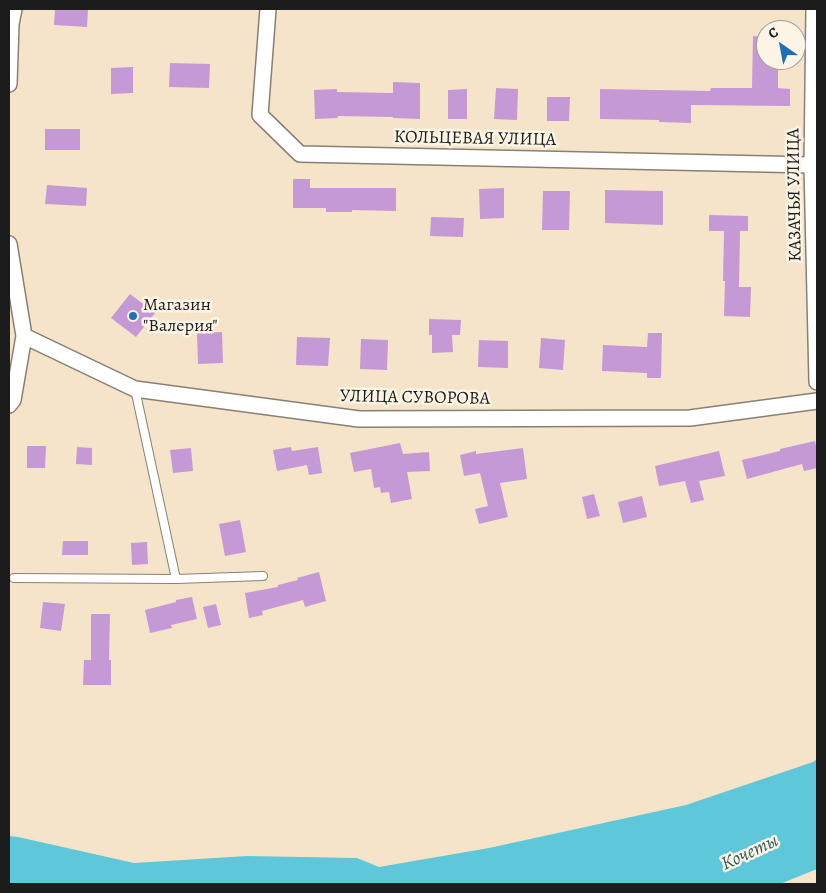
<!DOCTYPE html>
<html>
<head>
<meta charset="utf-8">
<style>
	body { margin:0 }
	#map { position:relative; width:826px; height:893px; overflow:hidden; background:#f5e4ca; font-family:Alegreya,serif }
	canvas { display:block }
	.frame { position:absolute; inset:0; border:10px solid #1c1c1c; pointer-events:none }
	.north { position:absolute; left:756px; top:20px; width:50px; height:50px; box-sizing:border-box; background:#fcf5e5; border:1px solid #a29e95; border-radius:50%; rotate:327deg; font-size:14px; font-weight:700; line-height:20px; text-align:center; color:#1c1c1c }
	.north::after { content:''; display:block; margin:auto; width:18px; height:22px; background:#1f6fb2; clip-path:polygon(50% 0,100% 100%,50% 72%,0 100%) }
</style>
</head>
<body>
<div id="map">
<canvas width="826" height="893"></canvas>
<div class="frame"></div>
<div class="north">С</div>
</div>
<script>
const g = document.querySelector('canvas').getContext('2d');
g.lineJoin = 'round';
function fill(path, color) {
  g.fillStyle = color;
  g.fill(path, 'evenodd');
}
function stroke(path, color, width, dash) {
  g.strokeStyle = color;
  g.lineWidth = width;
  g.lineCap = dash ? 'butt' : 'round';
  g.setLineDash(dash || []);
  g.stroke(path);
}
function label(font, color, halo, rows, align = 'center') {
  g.font = font + ' Alegreya,serif';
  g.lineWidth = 5;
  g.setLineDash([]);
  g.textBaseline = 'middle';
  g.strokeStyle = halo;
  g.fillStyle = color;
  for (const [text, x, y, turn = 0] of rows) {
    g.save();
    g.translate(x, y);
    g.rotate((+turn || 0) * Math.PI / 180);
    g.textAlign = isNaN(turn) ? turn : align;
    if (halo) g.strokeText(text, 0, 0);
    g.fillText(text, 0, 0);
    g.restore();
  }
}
fill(new Path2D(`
	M817,759V869L780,884H9V836L18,837L134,863L247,856L357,858L379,867L489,848L686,805L813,762Z`), '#5ec7da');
fill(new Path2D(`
	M55,9H88L87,27L54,25Z
	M753,36L766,37V60H778V88L790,89V106L691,105V123L659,122V120L600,119V89L710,91L711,88H752Z
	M170,63L210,64L209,88L169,87Z
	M133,67V93L111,94V68Z
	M393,82L420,83V119L393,118V117L338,116V118L315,119L314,90L337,89V92L393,93Z
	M496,88L518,89L517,120L494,119Z
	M467,89V119H448V90Z
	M547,97H570L569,121H547Z
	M45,129H80V150H45Z
	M293,179H310V188H396V211L352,210V212H326V208H293Z
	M47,185L87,188L86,206L45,204Z
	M504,188V218L480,219L479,189Z
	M605,190L663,191V225L605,223Z
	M543,191H570L569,230H542Z
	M709,215L748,216V231H740L739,287H751L750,317L724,316L725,281H723L724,231H709Z
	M431,217L464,218L463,237L430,236Z
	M130,294L155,313L136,337L111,318Z
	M429,319L461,320L460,335H452L453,352L432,353V335H429Z
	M222,332L223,363L198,364L197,333Z
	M648,333H662L661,378H647V373L602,371L603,345L647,347Z
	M297,337L330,338L328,366L296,365Z
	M541,338L565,340L563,370L539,368Z
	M361,339L388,340L387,370L360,369Z
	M479,340L508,341V368L478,367Z
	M815,441L817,451V468L804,471L802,464L747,479L742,460L780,451V449Z
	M400,443L403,454L429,452L430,471L407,472L412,499L391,503L389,492L381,493L380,487L374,488L371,469L354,472L350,453Z
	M27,446H46L45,468H27Z
	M77,447L92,448V465L76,464Z
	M291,447L292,451L318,447L322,473L309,475L307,465L277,471L273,450Z
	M191,448L193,471L173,473L170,450Z
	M523,448L527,479L500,483L508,517L479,524L475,509L488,506L480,473L464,476L460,455L476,451V454Z
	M719,451L725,476L699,481L704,500L691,503L685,481L659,486L655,466Z
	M594,494L600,516L587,519L582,497Z
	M642,496L647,517L623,523L618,502Z
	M240,520L246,552L225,556L219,524Z
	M63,541H88V555H62Z
	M147,542L148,564L132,565L131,543Z
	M319,572L326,601L305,607L303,600L262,611L263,615L249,618L245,593L278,587V585L298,580L297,578Z
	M192,597L197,619L171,625L172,628L150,633L145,610L176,602V600Z
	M43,602L65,604L61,631L40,628Z
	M216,604L221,625L208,628L203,607Z
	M91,614H110L109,660H111V685H83L84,660H91Z`), '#c599d6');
const lane = new Path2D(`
	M135,389L176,579
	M14,578L176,579L263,576`);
const street = new Path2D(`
	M268,9L260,115L300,154L812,165
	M814,9L812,165L817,382
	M9,84L11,24L14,9
	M9,244L24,336L13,400L9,405
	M24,336L135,389L359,419L690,418L817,401`);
stroke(lane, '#888073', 10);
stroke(street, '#888073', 18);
stroke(lane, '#fff', 8);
stroke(street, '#fff', 15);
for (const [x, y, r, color] of [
	[133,316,5,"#1f6fb2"]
]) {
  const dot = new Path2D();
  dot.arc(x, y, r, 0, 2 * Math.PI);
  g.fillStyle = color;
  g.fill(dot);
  stroke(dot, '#fcf5e5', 2);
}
label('18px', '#1c1c1c', '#fcf5e5', [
	["КОЛЬЦЕВАЯ УЛИЦА",475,139,1],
	["КАЗАЧЬЯ УЛИЦА",795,195,-91],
	["УЛИЦА СУВОРОВА",415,398,1]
]);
label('18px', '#1c1c1c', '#fcf5e5', [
	["Магазин",143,306],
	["\"Валерия\"",143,327]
], 'left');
label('italic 19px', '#33585e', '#fcf5e5', [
	["Кочеты",750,853,-25]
]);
</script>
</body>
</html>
